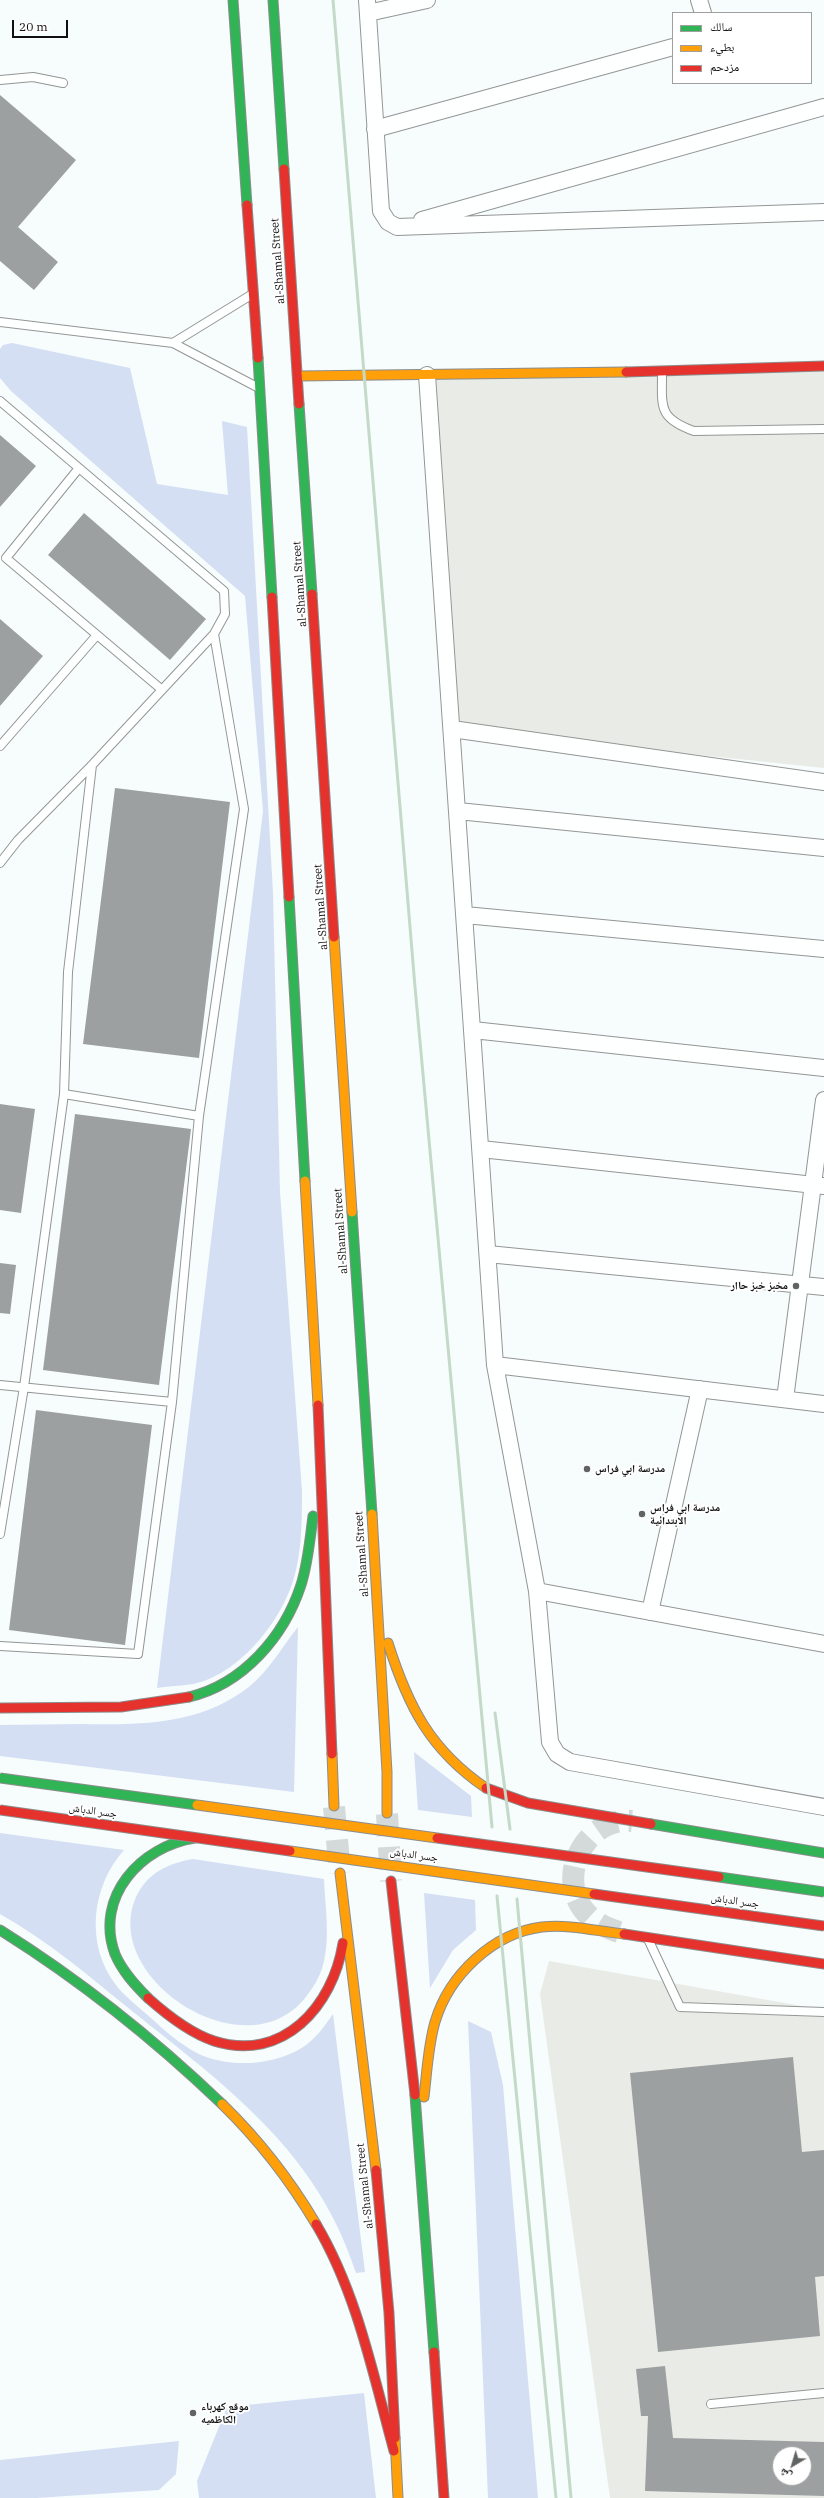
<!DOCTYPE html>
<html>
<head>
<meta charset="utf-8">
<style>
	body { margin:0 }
	#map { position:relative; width:824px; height:2498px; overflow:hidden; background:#f7fcfc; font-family:"IBM Plex Serif","Noto Naskh Arabic",serif }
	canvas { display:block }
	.legend { position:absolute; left:672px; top:12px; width:140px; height:72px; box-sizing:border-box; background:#fff; border:1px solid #9f9f9f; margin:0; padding:5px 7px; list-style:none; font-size:12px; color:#101010 }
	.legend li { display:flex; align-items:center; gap:8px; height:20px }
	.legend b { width:20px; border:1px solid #9f9f9f }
	.north { position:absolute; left:772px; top:2446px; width:40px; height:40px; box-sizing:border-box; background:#fff; border:1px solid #9f9f9f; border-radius:50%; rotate:218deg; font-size:11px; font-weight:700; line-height:16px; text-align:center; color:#101010 }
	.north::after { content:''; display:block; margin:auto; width:14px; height:18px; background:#616363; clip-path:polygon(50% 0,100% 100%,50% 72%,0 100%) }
	.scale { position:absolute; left:12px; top:20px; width:56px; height:18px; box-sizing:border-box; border:2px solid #101010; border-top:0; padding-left:5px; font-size:12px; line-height:14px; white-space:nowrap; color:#101010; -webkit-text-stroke:3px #fff; paint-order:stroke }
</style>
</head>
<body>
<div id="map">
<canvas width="824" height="2498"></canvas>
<ul class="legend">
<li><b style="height:5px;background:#30b455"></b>سالك</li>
<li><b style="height:5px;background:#ff9f0a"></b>بطيء</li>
<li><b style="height:5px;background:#e5322d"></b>مزدحم</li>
</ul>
<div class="north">ش</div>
<div class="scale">20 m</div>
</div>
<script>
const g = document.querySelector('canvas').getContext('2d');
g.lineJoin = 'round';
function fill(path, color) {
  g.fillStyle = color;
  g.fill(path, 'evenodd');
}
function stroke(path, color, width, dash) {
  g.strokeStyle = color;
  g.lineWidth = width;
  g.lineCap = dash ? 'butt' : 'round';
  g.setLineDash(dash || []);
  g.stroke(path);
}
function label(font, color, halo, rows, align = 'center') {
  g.font = font + ' "IBM Plex Serif","Noto Naskh Arabic",serif';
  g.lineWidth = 4;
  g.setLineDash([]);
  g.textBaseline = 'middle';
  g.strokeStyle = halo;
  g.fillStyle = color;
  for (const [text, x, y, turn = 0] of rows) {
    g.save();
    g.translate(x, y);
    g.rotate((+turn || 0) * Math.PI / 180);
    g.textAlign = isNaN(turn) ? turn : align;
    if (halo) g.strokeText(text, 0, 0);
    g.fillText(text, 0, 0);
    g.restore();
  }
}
fill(new Path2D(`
	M824,364V768L452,729L427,375Z
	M549,1961L824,2010V2498H610L540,1994ZM780,2454H804V2478H780Z`), '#e9ece6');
fill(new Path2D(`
	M12,343L130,368L157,484L228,495L222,421L247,427L273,893L280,1192L302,1491C302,1520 302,1553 293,1581C280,1623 238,1675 193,1684C181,1686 169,1686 157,1688L263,811L245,596L11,391L0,378V349L3,345Z
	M298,1627L294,1792L0,1756V1725C27,1725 55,1724 82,1724C142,1725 201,1725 250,1686C270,1669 282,1647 298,1627Z
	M414,1752L471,1796L472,1817L418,1810Z
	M0,1833L124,1850C91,1887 85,1945 116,1985C125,1997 139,2007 151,2018C165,2031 180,2044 197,2053C227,2068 271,2066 300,2049C314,2041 324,2027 333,2014L365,2272L356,2273C317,2151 227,2087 132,2011C89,1976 48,1941 0,1914Z
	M193,1859L324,1879C325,1905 330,1935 324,1961C321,1975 314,1987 305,1998C245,2073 100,1978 136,1897C147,1873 169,1863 193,1859Z
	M424,1893L475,1900L476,1930L453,1950L430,1988Z
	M468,2021L491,2032L503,2085L538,2498H488Z
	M364,2393L376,2498H199L197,2481L227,2407Z
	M179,2441L176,2474L159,2490L36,2498H0V2460Z`), '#d5dff4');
fill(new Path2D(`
	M0,95L76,160L18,227L58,262L34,290L0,261Z
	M0,435L36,466L0,507Z
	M84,513L206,619L170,660L48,555Z
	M0,619L43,656L0,706Z
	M115,788L230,802L199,1058L83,1044Z
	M0,1104L35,1109L21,1213L0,1210Z
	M75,1114L191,1129L159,1385L43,1370Z
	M0,1263L16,1265L10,1314L0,1313Z
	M36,1410L152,1425L125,1645L9,1630Z
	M793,2057L802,2152L824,2150V2276L815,2277L820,2336L658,2352L630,2073Z
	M665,2366L673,2438L824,2442V2496L645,2491L648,2416H641L636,2369ZM780,2454H804V2478H780Z`), '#9ca0a0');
stroke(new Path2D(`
	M334,1807L340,1873
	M387,1814L391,1881
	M619,1932C610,1929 602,1926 594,1920C551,1888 580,1817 632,1821`), '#d4d9d9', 22, [22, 11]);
const lane = new Path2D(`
	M0,80L33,77L63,83
	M0,322L173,343L257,387
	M173,343L251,295
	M662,373C662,407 658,418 694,431L824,429
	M0,401L224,591L225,614L214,634
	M79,468L6,558L161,689
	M0,746L97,635
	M0,863L18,840L92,765L214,634L244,809L199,1116L172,1402L138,1654L0,1646
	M64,1094L199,1116
	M0,1385L172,1402
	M0,1534L24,1387L64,1094L68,972L92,765
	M648,1939L680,2007L824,2012
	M711,2404L824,2393`);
const street = new Path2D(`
	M367,0L381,211L388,222L397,227L824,212
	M699,0L703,13
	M368,13L427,0
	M375,129L673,47
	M422,220L824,107
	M427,375L495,1365L537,1591L550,1742L557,1754L570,1762L824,1807
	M452,729L824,782
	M458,811L824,848
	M465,915L824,949
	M473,1030L824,1068
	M481,1149L824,1186
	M488,1254L824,1287
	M495,1365L824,1404
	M785,1399L824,1100
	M537,1591L824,1644
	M650,1612L700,1389`);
const fast = new Path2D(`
	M233,0L247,205
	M273,0L284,169
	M258,358L272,597
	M299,404L312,594
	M289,897L305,1181
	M352,1212L372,1514
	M189,1697C243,1684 284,1637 301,1585C308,1563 310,1539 313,1516
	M651,1824L824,1853
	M0,1930C80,1980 154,2039 222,2104
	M148,1998C135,1985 122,1971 115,1954C94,1897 141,1846 195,1838
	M415,2095L434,2352`);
const slow = new Path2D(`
	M298,376L626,372
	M334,937L352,1212
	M305,1181L318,1405
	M372,1514L387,1772V1813
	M388,1643C408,1706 430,1750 486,1788
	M332,1754L334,1806
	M340,1873L376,2170
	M424,2097C427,2072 428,2046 435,2022C449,1975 493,1933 542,1927C569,1924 596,1931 624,1934
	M222,2104C259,2140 290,2180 316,2224
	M395,2438L398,2498`);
const jam = new Path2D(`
	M284,169L299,404
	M247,205L258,358
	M626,372L824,366
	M312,594L334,937
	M272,597L289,897
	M318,1405L332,1754
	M0,1708L121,1707L189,1697
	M486,1788L528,1803L651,1824
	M391,1881L415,2095
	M624,1934L824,1964
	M148,1998C167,2015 190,2033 214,2041C283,2063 333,2006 343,1943
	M376,2170L389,2313L395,2438
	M316,2224C357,2293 373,2374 394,2451
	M434,2352L444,2498`);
stroke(lane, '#949696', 10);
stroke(street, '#949696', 18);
stroke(fast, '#8b8d8d', 11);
stroke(slow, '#8b8d8d', 11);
stroke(jam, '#8b8d8d', 11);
stroke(lane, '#feffff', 8);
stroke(street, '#feffff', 16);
stroke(fast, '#30b455', 9);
stroke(slow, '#ff9f0a', 9);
stroke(jam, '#e5322d', 9);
stroke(new Path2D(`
	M333,0L415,987L492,1827
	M495,1713L510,1829
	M497,1896L556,2498
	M517,1899L571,2498`), '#c4dac9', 3);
const fastBridge = new Path2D(`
	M0,1778L197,1805
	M719,1877L824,1892`);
const slowBridge = new Path2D(`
	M197,1805L437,1838
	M290,1851L594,1894`);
const jamBridge = new Path2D(`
	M0,1810L290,1851
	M437,1838L719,1877
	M594,1894L824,1926`);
stroke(fastBridge, '#8b8d8d', 11, []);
stroke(slowBridge, '#8b8d8d', 11, []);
stroke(jamBridge, '#8b8d8d', 11, []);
stroke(fastBridge, '#30b455', 9);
stroke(slowBridge, '#ff9f0a', 9);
stroke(jamBridge, '#e5322d', 9);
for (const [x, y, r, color] of [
	[796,1286,4,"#616363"],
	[587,1469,4,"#616363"],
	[642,1514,4,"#616363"],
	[193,2413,4,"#616363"]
]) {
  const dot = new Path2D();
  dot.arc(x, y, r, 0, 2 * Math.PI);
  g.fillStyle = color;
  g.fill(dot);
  stroke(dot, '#fff', 1.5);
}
label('11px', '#101010', '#fff', [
	["al-Shamal Street",278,261,-94],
	["al-Shamal Street",300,584,-94],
	["al-Shamal Street",321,907,-94],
	["al-Shamal Street",341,1231,-94],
	["al-Shamal Street",362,1554,-94],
	["جسر الدباش",93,1811,8],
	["جسر الدباش",414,1855,8],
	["جسر الدباش",735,1901,8],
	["al-Shamal Street",365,2186,-96]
]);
label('bold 11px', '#101010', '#fff', [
	["مخبز خبز حاار",788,1286,"right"],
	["مدرسة ابي فراس",595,1469],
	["مدرسة ابي فراس",650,1508],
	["الابتدائية",650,1521],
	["موقع كهرباء",201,2407],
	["الكاظميه",201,2420]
], 'left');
</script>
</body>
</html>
